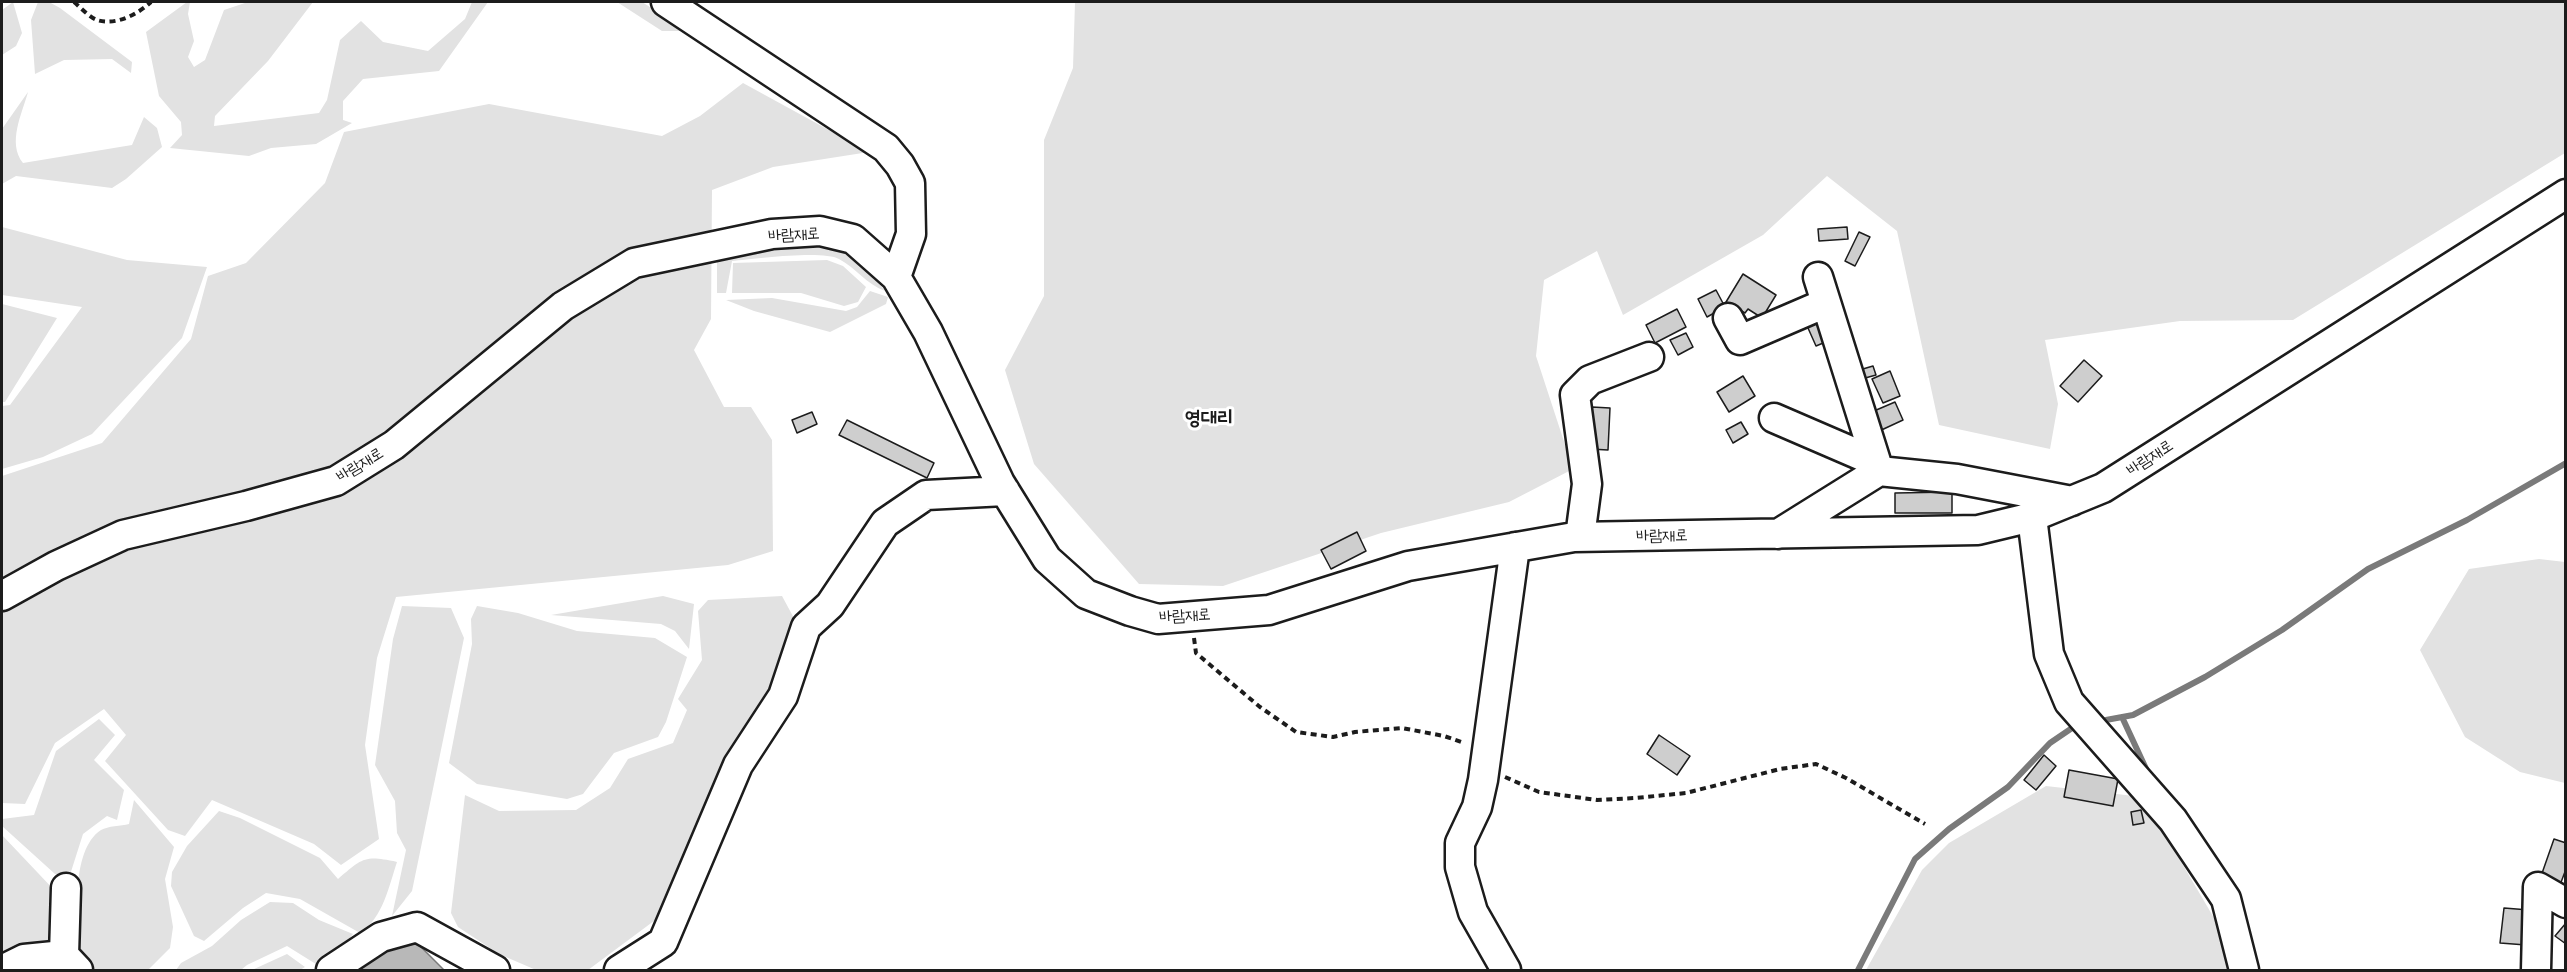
<!DOCTYPE html>
<html>
<head>
<meta charset="utf-8">
<style>
	body { margin:0 }
	#map { position:relative; width:2567px; height:972px; overflow:hidden; background:#fff; font-family:"Playpen Sans",sans-serif }
	canvas { display:block }
	.frame { position:absolute; inset:0; border:3px solid #1c1c1c; pointer-events:none }
</style>
</head>
<body>
<div id="map">
<canvas width="2567" height="972"></canvas>
<div class="frame"></div>
</div>
<script>
const g = document.querySelector('canvas').getContext('2d');
g.lineJoin = 'round';
function fill(path, color) {
  g.fillStyle = color;
  g.fill(path, 'evenodd');
}
function stroke(path, color, width, dash) {
  g.strokeStyle = color;
  g.lineWidth = width;
  g.lineCap = dash ? 'butt' : 'round';
  g.setLineDash(dash || []);
  g.stroke(path);
}
function label(font, color, halo, rows, align = 'center') {
  g.font = font + ' "Playpen Sans","Poor Story",sans-serif';
  g.lineWidth = 6;
  g.setLineDash([]);
  g.textBaseline = 'middle';
  g.strokeStyle = halo;
  g.fillStyle = color;
  for (const [text, x, y, turn = 0] of rows) {
    g.save();
    g.translate(x, y);
    g.rotate((+turn || 0) * Math.PI / 180);
    g.textAlign = isNaN(turn) ? turn : align;
    if (halo) g.strokeText(text, 0, 0);
    g.fillText(text, 0, 0);
    g.restore();
  }
}
fill(new Path2D(`
	M13,2L22,33L16,46L2,55V10Z
	M38,2H49L60,8L132,62L131,73L112,59L64,60L35,74L31,20Z
	M187,2H190L188,14L194,41L188,57L194,67L205,60L224,10L248,2H313L268,61L215,116L214,126L319,113L327,100L340,40L361,21L383,42L428,51L465,19L472,2H488L439,71L363,79L343,101V120L352,123L316,144L271,148L249,156L170,148L182,135L181,122L159,96L146,32Z
	M617,2H642L688,31H662Z
	M1075,2H2565V153L2293,320L2180,321L2045,340L2058,404L2050,449L1939,425L1897,231L1827,176L1763,235L1623,315L1597,251L1544,280L1536,356L1573,469L1509,502L1381,533L1223,586L1139,584L1034,464L1005,370L1044,296V140L1073,68Z
	M743,83L869,152L773,167L712,190L711,319L694,350L724,407H751L772,440L773,551L728,565L396,597L377,658L365,745L379,839L341,865L314,844L212,800L185,836L168,830L105,761L126,735L104,709L55,743L25,804L2,803V476L102,443L191,339L208,276L246,263L325,183L344,132L489,104L662,136L700,116Z
	M28,92C22,114 7,143 23,163L132,145L144,117L157,128L162,147L126,179L112,188L16,176L2,184V129Z
	M2,227L127,260L207,267L182,338L92,434L43,457L2,469V406L10,405L82,307L2,295Z
	M812,243L836,249L860,259L885,291C866,284 856,268 839,259C822,250 754,259 732,261L726,293H717V257Z
	M827,260L843,266L866,287L858,302L844,306L801,293H732L733,263Z
	M870,291L888,297L886,304L830,332L754,311L726,300L772,298L846,311L857,307Z
	M2,304L57,318L5,402H2Z
	M2539,559L2565,562V783L2520,772L2465,737L2420,650L2469,569Z
	M663,596L694,604L689,649L675,631L661,624L551,615Z
	M782,596L795,620L771,696L666,912L588,970H536L499,954L458,927L451,913L465,795L499,811L576,810L610,788L628,759L673,743L687,710L678,699L702,660L698,611L708,600Z
	M402,606L451,608L464,638L412,891L392,916L406,850L397,833L395,801L375,765L393,639Z
	M477,606L518,613L577,631L655,638L687,657L666,722L658,737L614,753L583,794L567,799L477,784L449,763L472,644L471,619Z
	M99,719L115,735L94,760L124,790L117,820L107,816L83,834L69,878L55,874L2,826V819L34,815L56,751Z
	M2046,786L2143,797L2224,935L2228,970H1866L1922,870L1949,843Z
	M134,800L174,847L165,879L173,927L170,948L148,970H90L78,956C77,923 70,850 101,830C108,826 121,826 129,824Z
	M219,811L240,818L320,858L338,879C363,858 364,855 397,862C389,886 383,918 360,933L300,899L266,893L243,908L204,941L194,936L171,886L172,872L187,846Z
	M2,835L56,892L53,945L5,958L2,953Z
	M270,902L293,903L319,920L353,934L332,959L319,966L287,946L247,965L241,970H176L181,963L212,946L241,920Z
	M287,954L305,967L300,970H252Z`), '#e2e2e2');
const water = new Path2D(`
	M417,943L444,970H357L385,950Z`);
fill(water, '#b8b8b8');
stroke(water, '#7a7a7a', 1.5);
stroke(new Path2D(`
	M2122,717L2148,773
	M2106,720L2133,715L2205,677L2282,630L2368,569L2467,520L2566,463
	M1858,970L1915,859L1949,829L2008,787L2050,743L2075,726`), '#7a7a7a', 6);
const building = new Path2D(`
	M1847,227L1848,239L1819,241L1818,229Z
	M1859,232L1870,237L1855,266L1845,261Z
	M1743,274L1776,295L1762,318L1748,309L1745,313L1726,302Z
	M1716,290L1725,307L1707,317L1698,299Z
	M1677,309L1686,327L1655,343L1646,325Z
	M1816,314L1828,341L1816,346L1804,319Z
	M1686,333L1693,347L1678,355L1670,340Z
	M2084,360L2102,376L2078,402L2060,386Z
	M1873,366L1876,375L1858,380L1856,371Z
	M1890,371L1900,396L1883,403L1872,379Z
	M1743,376L1755,396L1729,412L1717,392Z
	M1895,402L1903,420L1875,433L1867,414Z
	M1592,407L1610,408L1608,450L1590,449Z
	M812,412L817,424L797,433L792,420Z
	M847,420L934,463L927,478L839,435Z
	M1741,422L1748,434L1733,443L1726,430Z
	M1952,492V513H1895V493Z
	M1357,532L1366,551L1331,569L1321,550Z
	M1659,735L1690,756L1677,775L1647,754Z
	M2044,755L2056,766L2036,790L2024,780Z
	M2069,770L2118,779L2113,806L2064,797Z
	M2141,810L2144,823L2133,825L2131,812Z
	M2554,839L2566,843V869L2560,885L2540,879Z
	M2504,908L2529,910L2526,945L2500,943Z
	M2566,923V944L2555,936Z`);
fill(building, '#cecece');
stroke(building, '#1c1c1c', 1.5);
const minor = new Path2D(`
	M666,2L886,148L900,165L910,183L911,234L896,277
	M1818,277L1879,471
	M1728,318L1740,340L1826,303
	M1774,418L1876,462
	M2032,517L2049,654L2069,702L2173,820L2226,899L2244,970
	M1778,534L1879,471L1957,479L2072,501
	M1580,537L1587,484L1575,395L1590,380L1649,357
	M2,596L56,566L123,535L246,506L336,481L394,445L563,306L634,263L772,234L820,231L853,239L896,277L928,332L1000,483L1047,559L1086,594L1130,611L1158,619L1269,610L1408,566L1574,537L1978,530L2032,517L2103,488L2566,194
	M64,955L66,888
	M2,970L24,959L64,955L78,970
	M331,970L381,937L417,927L495,970
	M619,970L663,942L738,765L783,696L806,627L830,605L885,523L926,495L1005,491
	M1506,970L1473,912L1460,867V843L1477,807L1483,780L1515,547
	M2536,970L2538,887L2566,903`);
stroke(minor, '#1c1c1c', 33);
stroke(new Path2D(`
	M74,2C80,7 89,17 97,20C116,26 138,14 151,2
	M1194,638L1196,653L1260,707L1296,732L1333,737L1355,732L1402,728L1444,736L1464,743
	M1505,777L1539,792L1597,800L1635,798L1686,793L1780,769L1816,764L1846,778L1925,824`), '#1c1c1c', 4, [6, 4.5]);
stroke(minor, '#fff', 28);
label('16px', '#1c1c1c', '#fff', [
	["바람재로",794,235,-3],
	["바람재로",2150,458,-33],
	["바람재로",360,465,-31],
	["바람재로",1662,536,-1],
	["바람재로",1185,616,-3]
]);
label('bold 20px', '#1c1c1c', '#fff', [
	["영대리",1209,418]
]);
</script>
</body>
</html>
